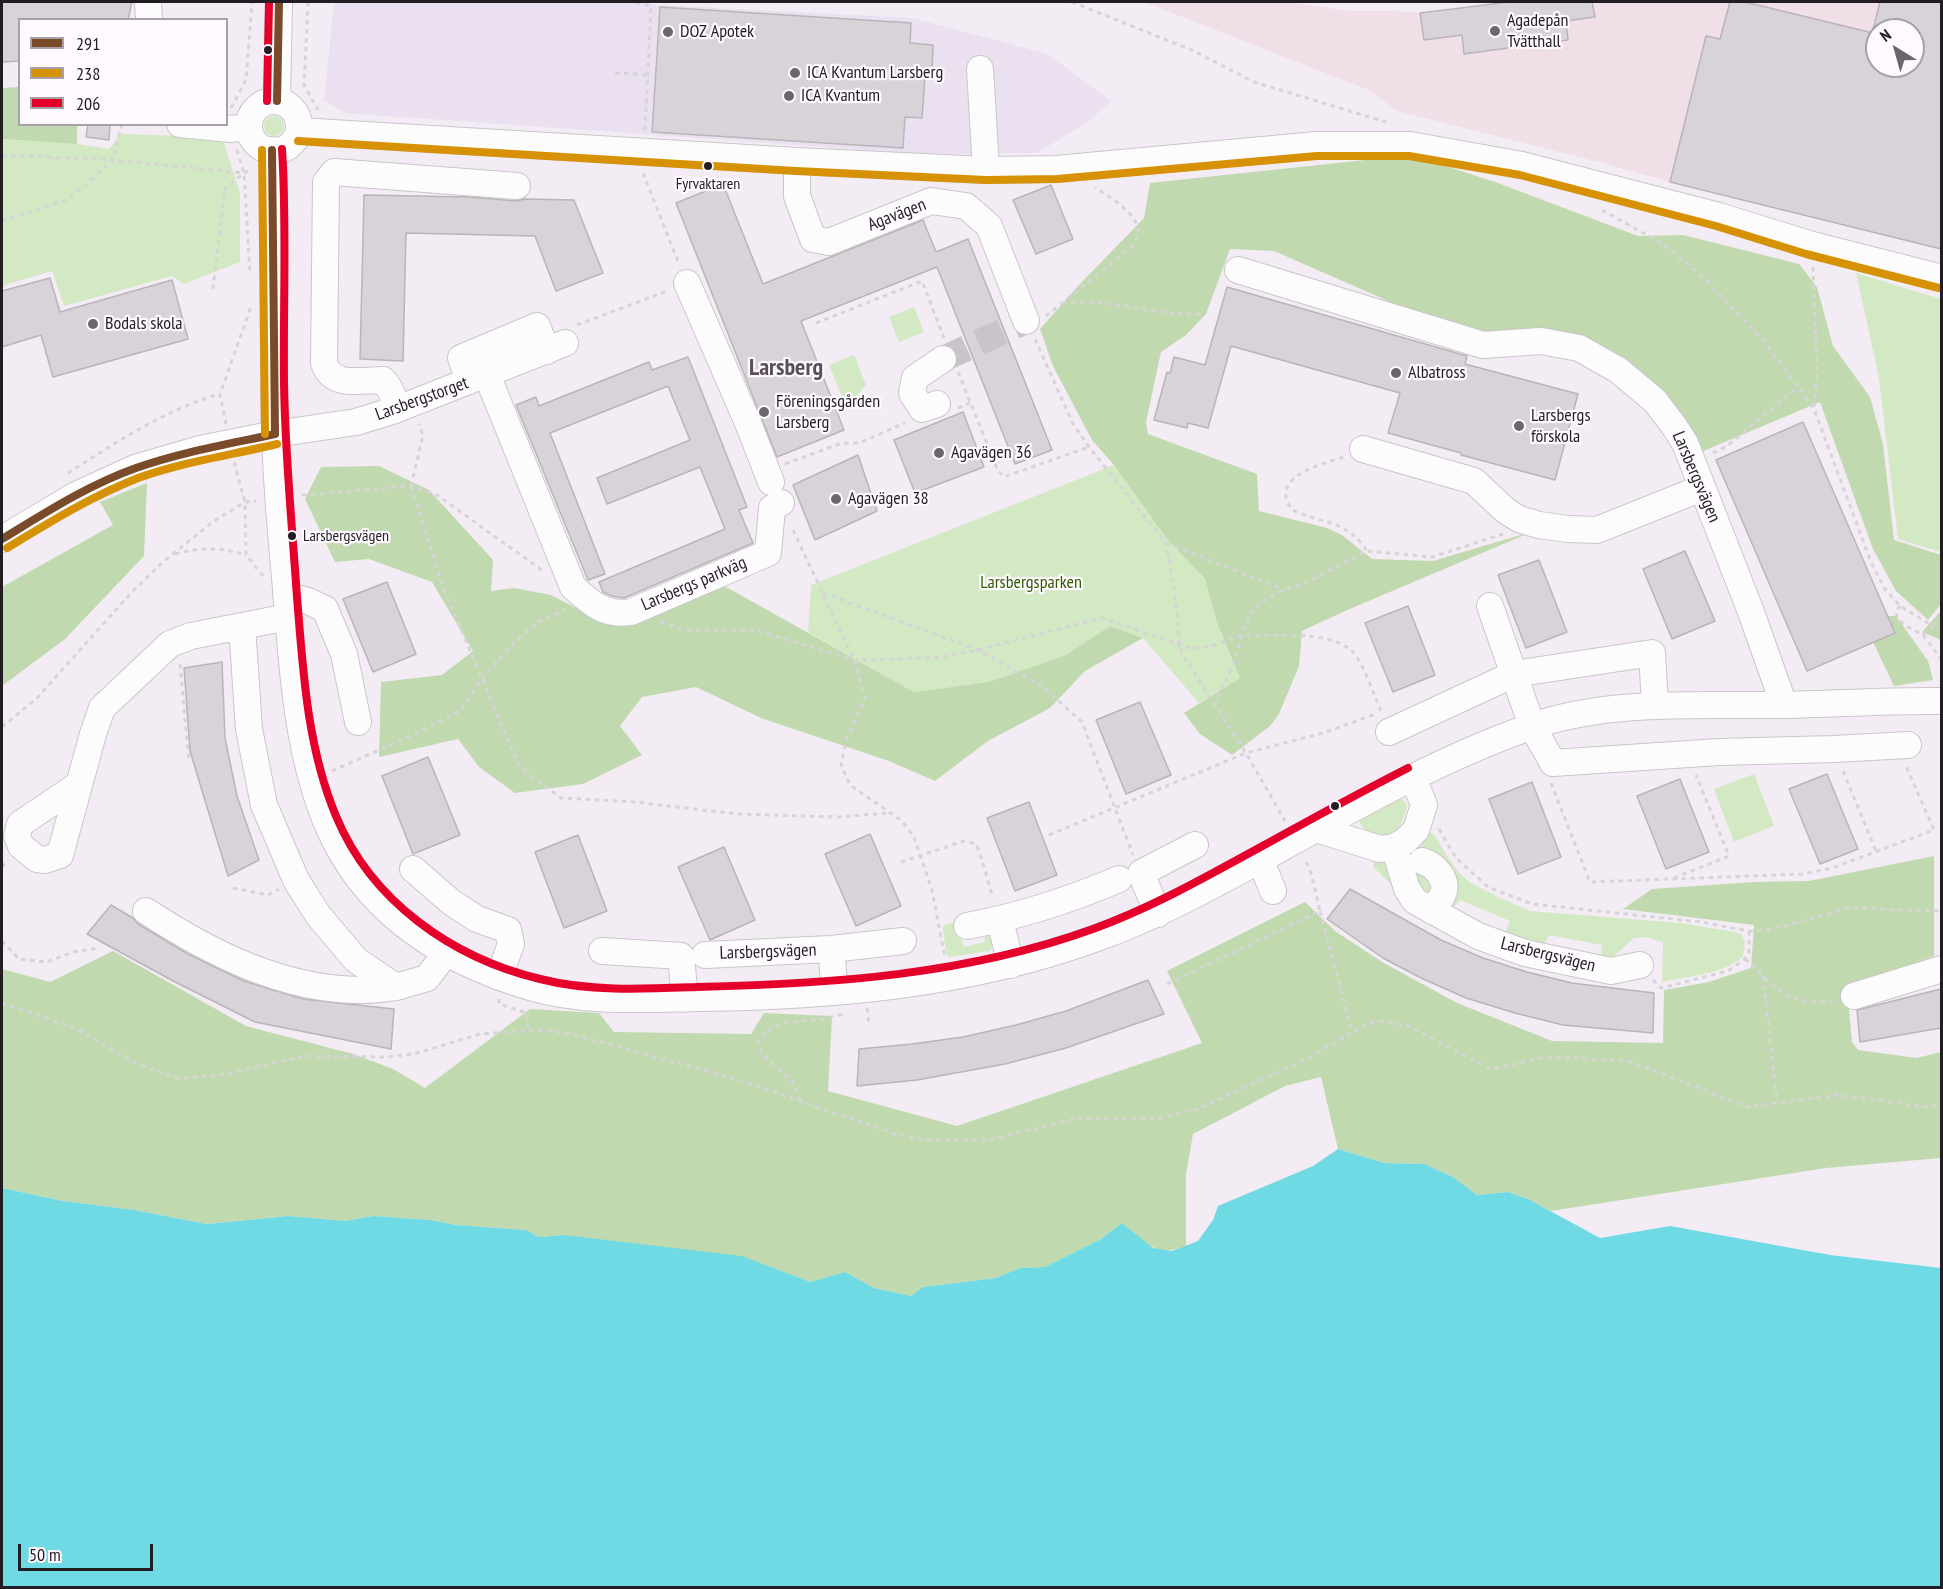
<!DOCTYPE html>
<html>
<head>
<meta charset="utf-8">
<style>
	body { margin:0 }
	#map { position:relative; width:1943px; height:1589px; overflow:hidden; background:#f3ecf4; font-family:"PT Sans Narrow",sans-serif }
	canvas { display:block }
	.frame { position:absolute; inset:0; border:3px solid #221d22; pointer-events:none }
	.legend { position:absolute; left:18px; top:18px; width:210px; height:108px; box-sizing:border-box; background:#fef9ff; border:2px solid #a6a1a7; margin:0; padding:8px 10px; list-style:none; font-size:18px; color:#221d22 }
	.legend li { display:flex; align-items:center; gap:12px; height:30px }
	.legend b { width:30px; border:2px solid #a6a1a7 }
	.north { position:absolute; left:1865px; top:18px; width:60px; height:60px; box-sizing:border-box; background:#fef9ff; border:2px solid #a6a1a7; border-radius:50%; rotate:323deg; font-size:16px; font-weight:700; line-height:24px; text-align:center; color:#221d22 }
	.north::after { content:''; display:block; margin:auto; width:21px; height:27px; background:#6b656c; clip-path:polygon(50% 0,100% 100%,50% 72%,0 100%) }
	.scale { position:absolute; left:18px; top:1544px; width:135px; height:27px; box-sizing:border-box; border:3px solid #221d22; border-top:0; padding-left:8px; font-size:18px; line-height:21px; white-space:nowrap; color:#221d22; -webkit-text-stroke:4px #fef9ff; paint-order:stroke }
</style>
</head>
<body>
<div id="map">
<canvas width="1943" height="1589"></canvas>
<div class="frame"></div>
<ul class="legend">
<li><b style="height:8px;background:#7a4b2a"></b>291</li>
<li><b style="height:8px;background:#d79105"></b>238</li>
<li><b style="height:8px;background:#e4002b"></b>206</li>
</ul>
<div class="north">N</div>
<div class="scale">50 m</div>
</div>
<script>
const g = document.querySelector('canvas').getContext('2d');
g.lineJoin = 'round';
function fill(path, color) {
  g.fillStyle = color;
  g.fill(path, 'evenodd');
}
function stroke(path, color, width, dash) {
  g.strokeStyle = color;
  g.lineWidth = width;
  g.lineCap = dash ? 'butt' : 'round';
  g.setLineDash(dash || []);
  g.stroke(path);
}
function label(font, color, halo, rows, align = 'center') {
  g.font = font + ' "PT Sans Narrow",sans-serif';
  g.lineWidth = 4.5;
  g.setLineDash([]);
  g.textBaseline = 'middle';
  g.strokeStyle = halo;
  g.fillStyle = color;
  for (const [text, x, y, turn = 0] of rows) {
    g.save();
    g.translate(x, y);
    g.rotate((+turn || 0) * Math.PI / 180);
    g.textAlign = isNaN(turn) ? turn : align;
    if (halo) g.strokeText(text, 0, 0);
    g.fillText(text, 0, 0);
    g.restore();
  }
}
fill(new Path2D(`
	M334,2H641L657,5L912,18L1048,54L1111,101L1089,121L1037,153L923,154L345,113L324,101Z`), '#ebe0ef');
fill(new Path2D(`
	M1144,2H1289L1348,11H1392L1420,13L1509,2H1941V249L1670,182L1603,163L1397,111L1369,90ZM1877,30H1913V66H1877Z`), '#f0dfe7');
fill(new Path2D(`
	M264 126a10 10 0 1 1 20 0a10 10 0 1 1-20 0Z
	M120,134L222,137L240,193V262L184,284L172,276L64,306L52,271L2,286V139L77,144L109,149Z
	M1856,273L1941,299V552L1898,539L1879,378Z
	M914,307L924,332L899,342L889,317Z
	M854,355L866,385L852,401L841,394L829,365Z
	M1114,465L1167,539L1205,579L1217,623L1240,678L1199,703L1143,638L1110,626L1066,655L989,682L914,692L808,632L811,585Z
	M1754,774L1774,826L1734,842L1714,789Z
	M1399,797L1407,804L1405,815L1395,835L1387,838L1366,833L1360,823V818Z
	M1430,833L1434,834L1449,859L1460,874L1471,883L1498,897L1530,911L1681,923L1735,932L1742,935L1745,942L1743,957C1719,976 1691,975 1662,982L1663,942L1646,937L1634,938L1612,958L1600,959L1602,945L1549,935L1544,946L1505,934L1510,921L1460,900L1451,911L1436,877L1432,892L1427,893L1417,889L1409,854L1418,849Z
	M1374,860L1388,861L1442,928L1440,930L1408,912L1396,895L1393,886L1373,867Z
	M956,922L964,947L985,942V931L990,930L993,946L989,951L949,957L946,953L943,928L944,925Z`), '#d3e9c3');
fill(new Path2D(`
	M19,87L20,124L77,125V144L2,139V88Z
	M1412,155L1498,183L1638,236L1683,235L1799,264L1817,287L1833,346L1870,397L1883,444L1894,540L1941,555V604L1928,620L1896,591L1873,549L1820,402L1701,452L1693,433L1678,409L1651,383L1619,359L1479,334L1443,325L1274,251L1230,249L1206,314L1186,335L1161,352L1146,422L1148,434L1257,474L1259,511L1327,528L1342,535L1372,559L1433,561L1534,531L1345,611L1302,631L1299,666L1279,714L1270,726L1232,755L1200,734L1184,713L1240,678L1217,623L1205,579L1167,539L1114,465L1092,440L1053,366L1040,329L1079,285L1144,218L1150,183Z
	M379,466L429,490L493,560L491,591L514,588L551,595L607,624L719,583L914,692L989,682L1066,655L1110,626L1143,638L1085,671L1050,708L988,741L935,781L889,761L761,718L696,687L642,697L620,726L642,755L583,784L515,793L479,767L458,739L379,757L381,682L442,675L473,651L432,582L369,559L335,562L305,499L321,467Z
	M147,483L144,556L65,639L2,686V587L113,525L100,502Z
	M1941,611V640L1922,632Z
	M1887,616H1896L1928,661L1933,680L1894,686L1873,642Z
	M1934,856V956L1847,987L1852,1042L1858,1050L1917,1058L1941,1052V1158L1826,1168L1551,1211L1530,1200L1508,1192L1477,1195L1453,1177L1424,1164L1384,1163L1338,1149L1321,1077L1285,1086L1193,1134L1186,1174V1246C1154,1258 1146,1242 1122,1223L1101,1239L1045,1267L1020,1268L996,1278L923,1287L911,1296L874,1288L845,1272L810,1282L777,1270L564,1235L539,1237L526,1230L456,1225L431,1220L373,1216L345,1221L288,1216L207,1224L134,1210L63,1201L2,1188V969L50,982L113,951L246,1026L353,1054L393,1069L425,1088L530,1009L599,1013L614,1032L751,1034L764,1013L832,1016L828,1091L957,1126L1202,1043L1167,971L1305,902L1335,931L1382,962L1457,1003L1552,1041L1663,1043L1664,990L1709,982L1751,968L1754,925L1623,909L1652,889L1755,882L1809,881Z`), '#c1d9af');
fill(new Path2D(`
	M1338,1149L1384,1163L1424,1164L1453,1177L1477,1195L1508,1192L1530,1200L1600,1238L1670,1226L1830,1255L1941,1268V1587H2V1188L63,1201L134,1210L207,1224L288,1216L345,1221L373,1216L431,1220L456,1225L526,1230L539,1237L564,1235L742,1256L810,1282L845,1272L874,1288L911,1296L923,1287L996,1278L1020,1268L1045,1267L1101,1239L1122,1223L1153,1248L1172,1251L1198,1241L1213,1220L1218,1206L1313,1166Z`), '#6fdae4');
const building = new Path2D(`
	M2,2H132L128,20H20V61L2,62Z
	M1509,2H1592L1595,17L1566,21L1568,40L1464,54L1462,35L1424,40L1420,13Z
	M1730,2H1745L1877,34V66H1913V30H1873L1880,2H1941V249L1670,182L1706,36L1720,39Z
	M660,7L911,23L910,43L933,45L932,75L925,76L922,118L905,117L903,148L652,132Z
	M88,124H110L109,140L86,137Z
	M723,184L763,284L923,220L936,252L968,239L1052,450L1015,464L937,267L801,321L844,430L777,457L676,203Z
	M1051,185L1073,239L1036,254L1013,200Z
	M364,195L469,197L516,201L525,199L574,200L603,273L556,291L535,236L406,233L403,361L360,359Z
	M50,278L60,312L172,280L188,339L53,377L41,335L2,347V291Z
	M1227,287L1467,356L1465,364L1578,394L1555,480L1461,455V453L1388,433L1400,393L1231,346L1208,428L1188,423L1187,428L1154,420L1167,372L1170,373L1174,357L1205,365Z
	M688,357L747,507L739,510L753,543L624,598L611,596L603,592L599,582L725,529L700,467L607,504L597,478L690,440L668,386L550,433L605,574L588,580L516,405L536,397L539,406L649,362L652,370Z
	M963,412L984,467L915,493L894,440Z
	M1803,422L1895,633L1807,671L1716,460Z
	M858,455L877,511L815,540L793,485Z
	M1685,551L1715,621L1672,639L1643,569Z
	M1539,560L1567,632L1526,648L1498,575Z
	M387,582L416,654L373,672L343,599Z
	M1408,606L1435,675L1393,692L1365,623Z
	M222,662L225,738L237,796L259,860L228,876L190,751L184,668Z
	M1140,702L1171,775L1126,794L1096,720Z
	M428,757L460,835L413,854L382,776Z
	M1827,774L1858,849L1820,864L1789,789Z
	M1680,779L1709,852L1666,869L1637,796Z
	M1532,782L1561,857L1518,874L1489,799Z
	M1029,802L1057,875L1015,891L987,818Z
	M870,834L901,906L856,926L825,854Z
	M578,835L607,911L564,928L535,852Z
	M724,847L755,920L710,940L678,867Z
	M1350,889L1441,940L1483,958L1527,972L1572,983L1654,993L1653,1033L1563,1025L1515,1013L1466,998L1421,978L1383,958L1327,919Z
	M111,905L133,918L138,924L188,954L244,981L303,999L394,1009L391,1049L255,1022L175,982L87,934Z
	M1148,980L1164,1014L1066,1048L1005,1064L917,1080L857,1086L859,1049L912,1044L963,1037L1016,1025L1066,1011Z
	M1941,989V1028L1860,1042L1857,1010Z`);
fill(building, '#d8d2d9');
stroke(building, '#bab4ba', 1.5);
stroke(new Path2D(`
	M943,359L1026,321`), '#c9c3ca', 26, [26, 13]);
const minor = new Path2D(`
	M148,2L149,20
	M980,69L986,170
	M277,101L279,2
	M249 126a25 25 0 1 1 50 0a25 25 0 1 1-50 0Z
	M180,124L231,129L249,127
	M299,131L797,161L986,170L1056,169L1317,145H1410L1522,165L1719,216L1809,244L1942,278
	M272,150C275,179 274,207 274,235C274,300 273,365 275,430C276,490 283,551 288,612C293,683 300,760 328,826C366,913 442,961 530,987C584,1003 644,999 699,998C833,996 967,985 1094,939C1155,918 1212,886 1269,855C1353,808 1439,759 1530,727C1608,699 1702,706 1784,705C1836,704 1889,700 1942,701
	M797,161V196L813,239L829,242L931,201L966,206L989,226L1026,321
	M1238,270L1483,345L1541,341L1579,348L1618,370L1655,401L1674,426L1685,443L1751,612L1784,705
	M687,283L748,423L771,482
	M487,375L573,587C592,604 604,616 631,612L768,553L772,508L781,503
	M469,381L461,358L537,326L547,351
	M937,404L922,409L912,393L915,378L943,359
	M395,410C394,397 392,390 383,380C360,380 332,388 324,363L326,182L334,172L517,186
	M1363,449L1474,481L1506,511L1519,519L1539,525L1568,529L1597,530L1702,488
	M2,539L76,495L135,468L200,449L275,434L356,422L395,410L565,343
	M286,595L308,601L325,609L344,654L358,722
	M1490,606L1532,726L1553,763L1719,752L1834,749L1908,745
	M242,626L249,729L264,805L296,880L318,915L356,960L396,987L427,978L446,953
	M1389,732L1514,674L1652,653L1655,706
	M78,785L20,824L17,836L21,846L37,859L45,860L60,855L93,734L102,708L170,644L191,636L288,617
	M1316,829L1380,849L1394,847L1405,841L1416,830L1424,805L1413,777
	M1394,847L1407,889L1415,901L1478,936L1525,953L1611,971L1640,965
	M1260,859L1273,891
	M1422,861C1435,865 1449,880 1443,894C1440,900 1435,906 1432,911
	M413,869L451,902L477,919L508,930L511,944L499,977
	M146,911C210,953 285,991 364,990C375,990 386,988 396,987
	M1158,914L1141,873L1195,845
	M1000,920L1011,965
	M967,926C1020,916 1070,900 1119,879
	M831,949L835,992
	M602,951L681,956L685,999
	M705,955L831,949L903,941
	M1854,996L1942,969`);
stroke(minor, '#cac5cb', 28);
stroke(new Path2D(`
	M308,2L304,85L318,110
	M636,2L651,6L645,130
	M1072,2L1194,51L1254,82L1386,122
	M615,73L648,75
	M231,108L246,80L252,2
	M237,150L244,173L250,274
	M2,155L113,160L122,124
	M643,173L679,264
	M1602,210L1661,243L1700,274L1764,341L1814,409L1871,562L1885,589L1900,606L1928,623L1942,626
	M2,221L66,200L88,183L113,160L244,173L252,169
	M1813,267L1817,371L1814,408
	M213,289L225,189L244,173
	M1062,304C1092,298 1122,306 1152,311C1169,313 1186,314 1204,315
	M1046,316L1129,249C1156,222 1114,201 1095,187
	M816,323L922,281L944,338
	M577,325L667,291
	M1035,339L1073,424L1089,447L1166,543L1174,586L1180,647L1184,657L1246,753L1285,821
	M958,372L998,471L1004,477L1089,447
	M958,408L970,403
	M226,424L220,394L251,307
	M1713,453L1727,446L1799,386
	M1343,457C1324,464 1278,474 1287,501C1289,507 1293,511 1299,513C1328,524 1348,522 1367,551
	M234,462L245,502L246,555L264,577
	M785,464L842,443H859L905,423
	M68,473C115,443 166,409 220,394
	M411,486L445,592L519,766L561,798L635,802L737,814L838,817L889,813
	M411,486L423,435L419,424
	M302,495L411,486L437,495L543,571
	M793,530L854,660L865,698L846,741L841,764L850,785L902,821L914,837L932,890L945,958
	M1166,543L1284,590
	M175,554C200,547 221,547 246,555
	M823,593L978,650L1042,686L1082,722L1133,855
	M1900,606L1895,613L1903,624L1923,635L1942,660
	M661,622L684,630H754L854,660L935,658L978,650L1101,618L1171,641C1195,656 1218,644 1242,635L1249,617L1260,603L1281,591L1304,584L1367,551L1432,557L1503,534
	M1923,635L1935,625
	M180,664L189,763
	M1214,706L1236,658L1242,635C1274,636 1326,630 1351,650C1362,659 1376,700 1382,714
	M2,727L37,698L131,593L164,561L214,521L245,502L256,501
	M332,771L415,734L460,711L483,678L512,644L537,623L566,609
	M1843,771L1876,851
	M1551,783L1590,882L1803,874L1832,868L1934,830L1906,766
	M1439,829L1456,858L1488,887L1532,904L1701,922L1749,931L1772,929L1849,908L1942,911
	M1049,835L1246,753L1323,733L1376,714
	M901,862L964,841L976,844L981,857L993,898
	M2,867L8,860
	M1674,878L1729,856L1696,775
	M233,888L268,895L279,889
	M1320,911L1352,1032
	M2,941L19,959L47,962L73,952L99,948
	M1745,959C1777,988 1788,1007 1834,1000
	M1763,976L1777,1103
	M1653,980L1661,988L1728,971L1745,959L1749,953V931
	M1167,984L1320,911L1311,873L1305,859
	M499,999V1004L527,1013L528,1030
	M2,1003L77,1029L137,1064L177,1078L216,1076L305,1056L385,1057L414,1054L480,1034L539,1030L567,1033L736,1079L896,1134L917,1139L984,1141L1075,1119H1155L1201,1108L1308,1058L1370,1022L1385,1021L1408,1026L1491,1069L1546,1057L1630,1061L1747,1107L1839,1095L1927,1107L1942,1104
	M867,1008L869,1025
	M799,1101C798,1096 797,1090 795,1086C785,1067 759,1063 758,1040C778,1018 789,1023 815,1020C825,1019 835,1016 844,1014`), '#d6d4d6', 3, [4.5, 4.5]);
stroke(minor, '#fdfcfd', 26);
stroke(new Path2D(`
	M277,101L279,2
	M272,150L275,434
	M2,539C45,513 88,485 136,468C181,452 229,444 275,434`), '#7a4b2a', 8);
stroke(new Path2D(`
	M298,141L796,171L986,180L1057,179L1317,156H1409L1520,175L1716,226L1806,254L1939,288
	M262,150L265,434
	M7,548C50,522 92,496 138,478C183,462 231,455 277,444`), '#d79105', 8);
stroke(new Path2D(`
	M267,101L269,2
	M282,149C287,227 283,305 284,383C285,454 292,525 297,597C303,670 307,747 336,816C371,901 452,958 540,979C591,992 645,989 697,987C831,984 966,975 1093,929C1154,907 1211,874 1268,843C1315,817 1361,792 1408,768`), '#e4002b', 8);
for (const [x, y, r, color] of [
	[1495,31,6,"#6b656c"],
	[668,32,6,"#6b656c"],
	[268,50,5,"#221d22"],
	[795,73,6,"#6b656c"],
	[789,96,6,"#6b656c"],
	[708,166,5,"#221d22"],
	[93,324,6,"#6b656c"],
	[1396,373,6,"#6b656c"],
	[764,412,6,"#6b656c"],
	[1519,426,6,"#6b656c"],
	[939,453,6,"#6b656c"],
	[836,499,6,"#6b656c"],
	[292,536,5,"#221d22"],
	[1335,806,5,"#221d22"]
]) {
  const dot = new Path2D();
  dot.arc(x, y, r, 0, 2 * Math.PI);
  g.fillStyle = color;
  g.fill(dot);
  stroke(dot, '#fef9ff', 2);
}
label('16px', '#221d22', '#fef9ff', [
	["Fyrvaktaren",708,184],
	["Larsbergsvägen",303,536,"left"]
]);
label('18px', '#221d22', '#fef9ff', [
	["Agadepån",1507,21],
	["Tvätthall",1507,42],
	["DOZ Apotek",680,32],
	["ICA Kvantum Larsberg",807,73],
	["ICA Kvantum",801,96],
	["Bodals skola",105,324],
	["Albatross",1408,373],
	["Föreningsgården",776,402],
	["Larsberg",776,423],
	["Larsbergs",1531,416],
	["förskola",1531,437],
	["Agavägen 36",951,453],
	["Agavägen 38",848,499]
], 'left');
label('18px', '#221d22', '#fef9ff', [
	["Agavägen",897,215,-21],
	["Larsbergstorget",422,399,-20],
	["Larsbergsvägen",1696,477,67],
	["Larsbergs parkväg",694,584,-23],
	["Larsbergsvägen",768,952,-2],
	["Larsbergsvägen",1548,955,14]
]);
label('18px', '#315d00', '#fef9ff', [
	["Larsbergsparken",1031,583]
]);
label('bold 24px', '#594e5a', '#fef9ff', [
	["Larsberg",786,368]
]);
</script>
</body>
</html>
